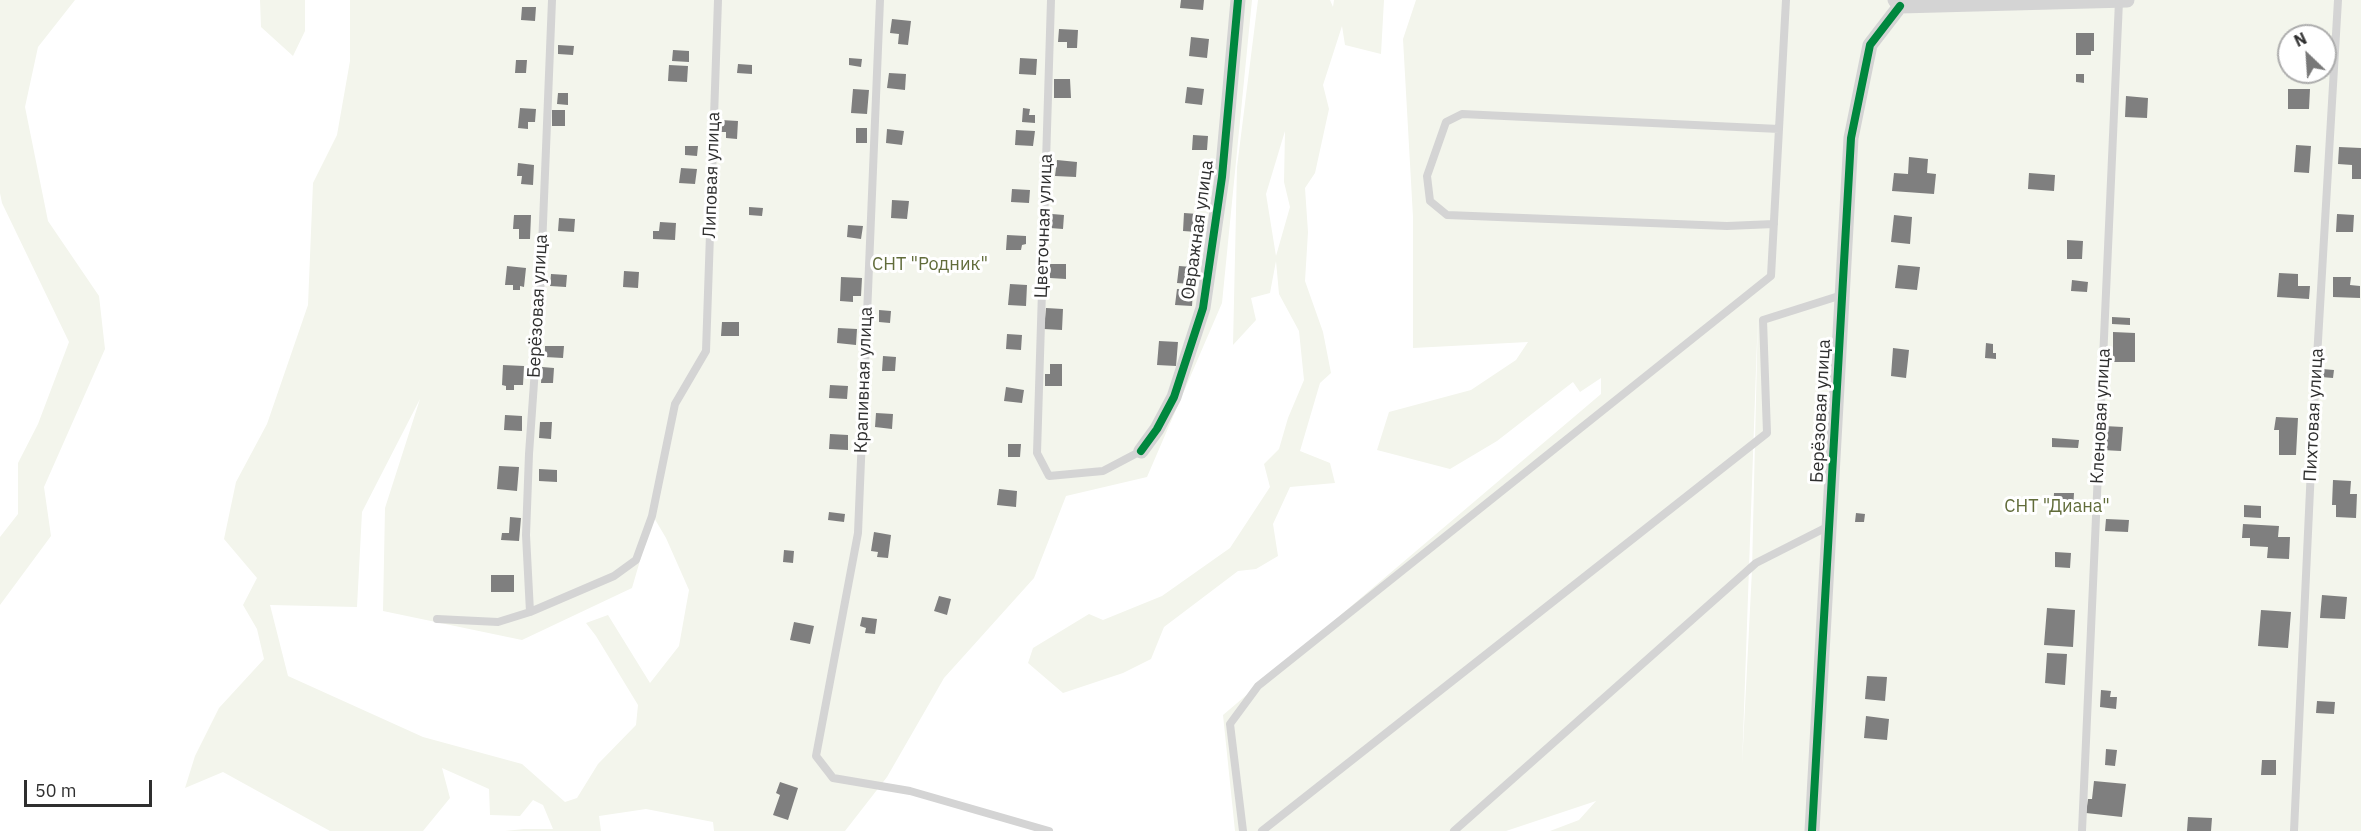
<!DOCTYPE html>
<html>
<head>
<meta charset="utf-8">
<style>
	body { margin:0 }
	#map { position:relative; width:2361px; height:831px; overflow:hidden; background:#fff; font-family:"IBM Plex Sans",sans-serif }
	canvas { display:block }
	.north { position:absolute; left:2277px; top:24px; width:60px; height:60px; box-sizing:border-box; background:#fff; border:2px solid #acacac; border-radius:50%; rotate:335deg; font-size:16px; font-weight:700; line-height:24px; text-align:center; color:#2f2f2f }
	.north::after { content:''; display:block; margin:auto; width:21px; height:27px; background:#787878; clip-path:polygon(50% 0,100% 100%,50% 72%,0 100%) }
	.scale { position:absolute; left:24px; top:780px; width:128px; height:27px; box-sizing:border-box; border:3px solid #2f2f2f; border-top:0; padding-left:8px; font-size:18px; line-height:21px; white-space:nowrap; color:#2f2f2f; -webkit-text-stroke:4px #fff; paint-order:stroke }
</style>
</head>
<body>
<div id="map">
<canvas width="2361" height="831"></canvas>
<div class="north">N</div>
<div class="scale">50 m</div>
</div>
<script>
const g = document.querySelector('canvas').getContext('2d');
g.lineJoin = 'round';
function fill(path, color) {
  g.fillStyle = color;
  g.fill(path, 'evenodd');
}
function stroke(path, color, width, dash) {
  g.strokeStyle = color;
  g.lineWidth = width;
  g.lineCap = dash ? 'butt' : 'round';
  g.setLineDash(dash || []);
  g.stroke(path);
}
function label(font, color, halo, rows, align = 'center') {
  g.font = font + ' "IBM Plex Sans",sans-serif';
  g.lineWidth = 6;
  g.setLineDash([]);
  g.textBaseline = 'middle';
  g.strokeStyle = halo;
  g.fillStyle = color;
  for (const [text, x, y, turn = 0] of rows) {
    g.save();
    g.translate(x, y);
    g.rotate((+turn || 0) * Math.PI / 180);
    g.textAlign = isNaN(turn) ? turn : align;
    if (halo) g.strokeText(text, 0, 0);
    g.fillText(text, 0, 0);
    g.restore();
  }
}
fill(new Path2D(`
	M0,0H75L38,47L25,107L48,221L99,296L105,349L44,487L51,536L0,605V537L18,514V463L38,424L69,342L2,203L0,193Z
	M260,0H305V31L293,56L261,27Z
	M350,0H1252L1222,303L1147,477L1066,496L1034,578L944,678L887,777L845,831H714L713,822L646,809L599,816L601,831H505L524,829H553L543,805L533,800L520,816L490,815L489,789L442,768L450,798L423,831H330L223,772L185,788L195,756L219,708L264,659L257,629L243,605L257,578L224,539L236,482L267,424L308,305L313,183L337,135L350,61ZM420,399L385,508L383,611L522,640L632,588L653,516L666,538L689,590L679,646L650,683L608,615L586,623L596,636L638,705L636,725L598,764L577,798L565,802L522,764L423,737L288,676L270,605L357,607L362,512Z
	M1258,0H1330L1333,7L1334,0H1384L1381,54L1345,45L1342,26L1323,85L1329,109L1315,173L1305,188L1308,232L1305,281L1323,332L1331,373L1320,383L1300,451L1330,463L1335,483L1290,487L1273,524L1278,556L1256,569L1238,571L1164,627L1151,659L1123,673L1063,693L1028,663L1033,648L1089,614L1103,620L1162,596L1230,548L1270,487L1264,464L1279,449L1288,418L1304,380L1299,331L1279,294L1276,261L1270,293L1251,298L1256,320L1233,345L1237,167ZM1285,131L1284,182L1290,207L1276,256L1266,194Z
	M1416,0H2361V831H1550L1579,820L1596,801L1506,831H1235L1223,715L1601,394V378L1580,392L1573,382L1497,441L1450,469L1377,450L1389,412L1471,390L1516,360L1528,342L1413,348V217L1403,39ZM2289,36H2325V72H2289ZM1758,313L1752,570L1742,766Z`), '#f3f5ec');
fill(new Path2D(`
	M1181,0H1204L1203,10L1180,8Z
	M522,7H536L535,21L521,20Z
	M892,19L911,21L908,45L898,44L899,34L890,33Z
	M1059,29L1078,30L1077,48H1067V42H1058Z
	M2076,33H2094V51H2091V55H2076Z
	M1191,37L1209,39L1207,58L1189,56Z
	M558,45L574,46L573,55L558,54Z
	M673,50L689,51V62L672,61Z
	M849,58L862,59L861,67L849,65Z
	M1020,58L1037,59L1036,75L1019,74Z
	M516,60H527L526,73H515Z
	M738,64L752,65V74L737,73Z
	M669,65L688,66L687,82L668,81Z
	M889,73L906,74L905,90L887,88Z
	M2076,74H2084V83L2076,82Z
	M1054,79H1070L1071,98H1054Z
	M1187,87L1204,89L1202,105L1185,103Z
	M853,89L869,90L867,114L851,113Z
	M2288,89H2310L2309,109H2288Z
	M558,93H568V105L557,104Z
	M2126,96L2148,98L2147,118L2125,117Z
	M520,108L536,109L535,122H528V129L518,128Z
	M1023,108L1030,109L1029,115H1035V123L1022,122Z
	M552,110H565V126H552Z
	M721,120L738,121L737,139L726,138V132H720Z
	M856,128H867V143H856Z
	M887,129L904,131L902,145L886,143Z
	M1016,130L1035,131L1033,146L1015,145Z
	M1193,135L1208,136L1207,150H1192Z
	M2296,145L2311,146L2309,173L2294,172Z
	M685,146H698L697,156L685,155Z
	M2339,147L2361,148V179H2352V165L2338,164Z
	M1909,157L1928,159L1927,173L1936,174L1934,194L1892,191L1894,173L1908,174Z
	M1057,160L1077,162L1076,177L1055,176Z
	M518,163L534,165L533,185L521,184L522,176H517Z
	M681,168L697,169L695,184L679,183Z
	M2029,173L2055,175L2054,191L2028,189Z
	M1012,189L1030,190L1029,203L1011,202Z
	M892,200L909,201L907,219L891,218Z
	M749,207L763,208L762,216L749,215Z
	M1184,213L1198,214L1197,232L1183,231Z
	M1052,214L1064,215L1063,229L1050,228Z
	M2337,214L2354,215L2353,232H2336Z
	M514,215H531L530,239H519V229H513Z
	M1894,215L1912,217L1910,244L1891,242Z
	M559,218L575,219L574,232L558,231Z
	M660,222L676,223L675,240L653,239V231H659Z
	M848,225L863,226L861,239L847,237Z
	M1007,235L1026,236V244L1022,245L1021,250H1006Z
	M2067,240L2083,241L2082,259H2067Z
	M1050,264H1066V279L1050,278Z
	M1898,265L1920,267L1917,290L1895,288Z
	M507,266L526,268L524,287L520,286V290H513V285H505Z
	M1179,266L1192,267L1191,284L1177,283Z
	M624,271L639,272L638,288L623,287Z
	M2279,273L2298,274V286H2310L2309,299L2277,297Z
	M551,274L567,275L566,287L550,286Z
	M841,277L862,278L861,296H853V302L840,301Z
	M2333,277H2351L2350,285L2360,286V298L2333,297Z
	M2072,280L2088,282L2087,292L2071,291Z
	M1010,284L1027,285L1026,306L1008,305Z
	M1177,289L1193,290L1192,306L1175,305Z
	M1046,308L1063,309L1062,330L1044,329Z
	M879,310L891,311L890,323L879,322Z
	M2112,317L2130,318V325L2112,324Z
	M722,322H739V336H721Z
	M838,328L857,329L856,345L837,343Z
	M2113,332L2135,333V362H2113Z
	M1007,334L1022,335L1021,350L1006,349Z
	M1159,341L1178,342L1176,366L1157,365Z
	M1986,343L1993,344V353H1996V359L1985,358Z
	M545,346H564L563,358L545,357Z
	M1893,348L1909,350L1906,378L1891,376Z
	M883,356L896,357L895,371H882Z
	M1050,364H1062V386H1045V374H1050Z
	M503,365L524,366L523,385H514V390H506V386L502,385Z
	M542,367L554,368L553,383H541Z
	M2322,369L2334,370L2333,378L2321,377Z
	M830,385L848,386L847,399L829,398Z
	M1006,387L1024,390L1022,403L1004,401Z
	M876,413L893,414L892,429L875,427Z
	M505,415L522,416V431L504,430Z
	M2276,417L2298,418L2296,455H2279V430H2274Z
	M540,422H552L551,439L539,438Z
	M2104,426L2123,427L2121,451L2102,450Z
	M830,434L848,435V450L829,449Z
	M2052,438L2079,440L2078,448L2052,447Z
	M1008,444H1021L1020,457H1008Z
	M499,466L519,467L517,491L497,489Z
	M539,469L557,470V482L539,481Z
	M2333,480L2351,481L2350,494H2357L2356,518L2336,517V505H2332Z
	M999,489L1017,491L1016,507L997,505Z
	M2054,493H2074L2073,511L2053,510Z
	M2244,505L2261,506V518L2244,517Z
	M829,512L845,514L844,522L828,520Z
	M1856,513L1865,514L1864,522H1855Z
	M510,517L521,518L519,541L501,540L502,533H509Z
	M2106,519L2129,520L2128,532L2105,531Z
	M2243,524L2279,526L2278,537H2290L2289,559L2267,558L2268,547L2250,546V538H2242Z
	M874,532L891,535L888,558L877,557L878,552L871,551Z
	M784,550L794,551L793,563L783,562Z
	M2055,552L2071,553L2070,568L2055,567Z
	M491,575H514V592H491Z
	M2322,595L2347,597L2345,619L2320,618Z
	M939,596L951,599L947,615L934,611Z
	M2047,608L2075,610L2073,647L2044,645Z
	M2261,610L2291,612L2288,648L2258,646Z
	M862,617L877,619L875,634L865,633L866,628L860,626Z
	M794,622L814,626L810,644L790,640Z
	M2047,653L2067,654L2065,685L2045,683Z
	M1867,676L1887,677L1885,701L1865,699Z
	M2101,690L2111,691L2110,697H2117L2116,709L2100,707Z
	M2317,701L2335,702L2334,714L2316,713Z
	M1866,716L1889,719L1887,740L1864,738Z
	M2106,749L2117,750L2115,766L2105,765Z
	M2262,760H2276V775H2261Z
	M2094,781L2126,784L2122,817L2086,813L2088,799H2092Z
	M780,782L798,788L788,820L773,815L780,795L776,793Z
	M2188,817L2212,818L2211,831H2187Z`), '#7f7f7f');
stroke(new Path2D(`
	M880,0L858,533L816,756L833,778L910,791L1049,831
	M1051,0L1037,453L1049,476L1103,471L1141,451
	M1774,224L1727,226L1447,215L1430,201L1427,176L1446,122L1462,114L1779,129
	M530,612L526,535L529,454L540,297L552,0
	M437,619L498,622L530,612L614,576L636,560L652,516L675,404L706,351L718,0
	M1243,831L1230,724L1258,686L1771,276L1786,0
	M1262,831L1767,433L1763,320L1842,295
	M1454,831L1756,563L1829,526
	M2082,831L2119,1
	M2294,831L2313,426L2338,0`), '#d4d4d4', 8);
stroke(new Path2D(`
	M1895,0L1900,6L2127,0
	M1141,451L1157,429L1174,397L1203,308L1222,177L1238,0
	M1812,831L1851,138L1870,45L1900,6`), '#d4d4d4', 15);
stroke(new Path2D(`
	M1141,451L1157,429L1174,397L1203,308L1222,177L1238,0
	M1812,831L1851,138L1870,45L1900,6`), '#00873e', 8);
label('18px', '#2f2f2f', '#fff', [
	["Липовая улица",712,175,-88],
	["Цветочная улица",1044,226,-88],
	["Овражная улица",1198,230,-82],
	["Берёзовая улица",538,306,-87],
	["Крапивная улица",864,380,-88],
	["Берёзовая улица",1821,411,-87],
	["Пихтовая улица",2314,415,-87],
	["Кленовая улица",2101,416,-87]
]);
label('18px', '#616c3a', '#fff', [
	["СНТ \"Родник\"",930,265],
	["СНТ \"Диана\"",2057,507]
]);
</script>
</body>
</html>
